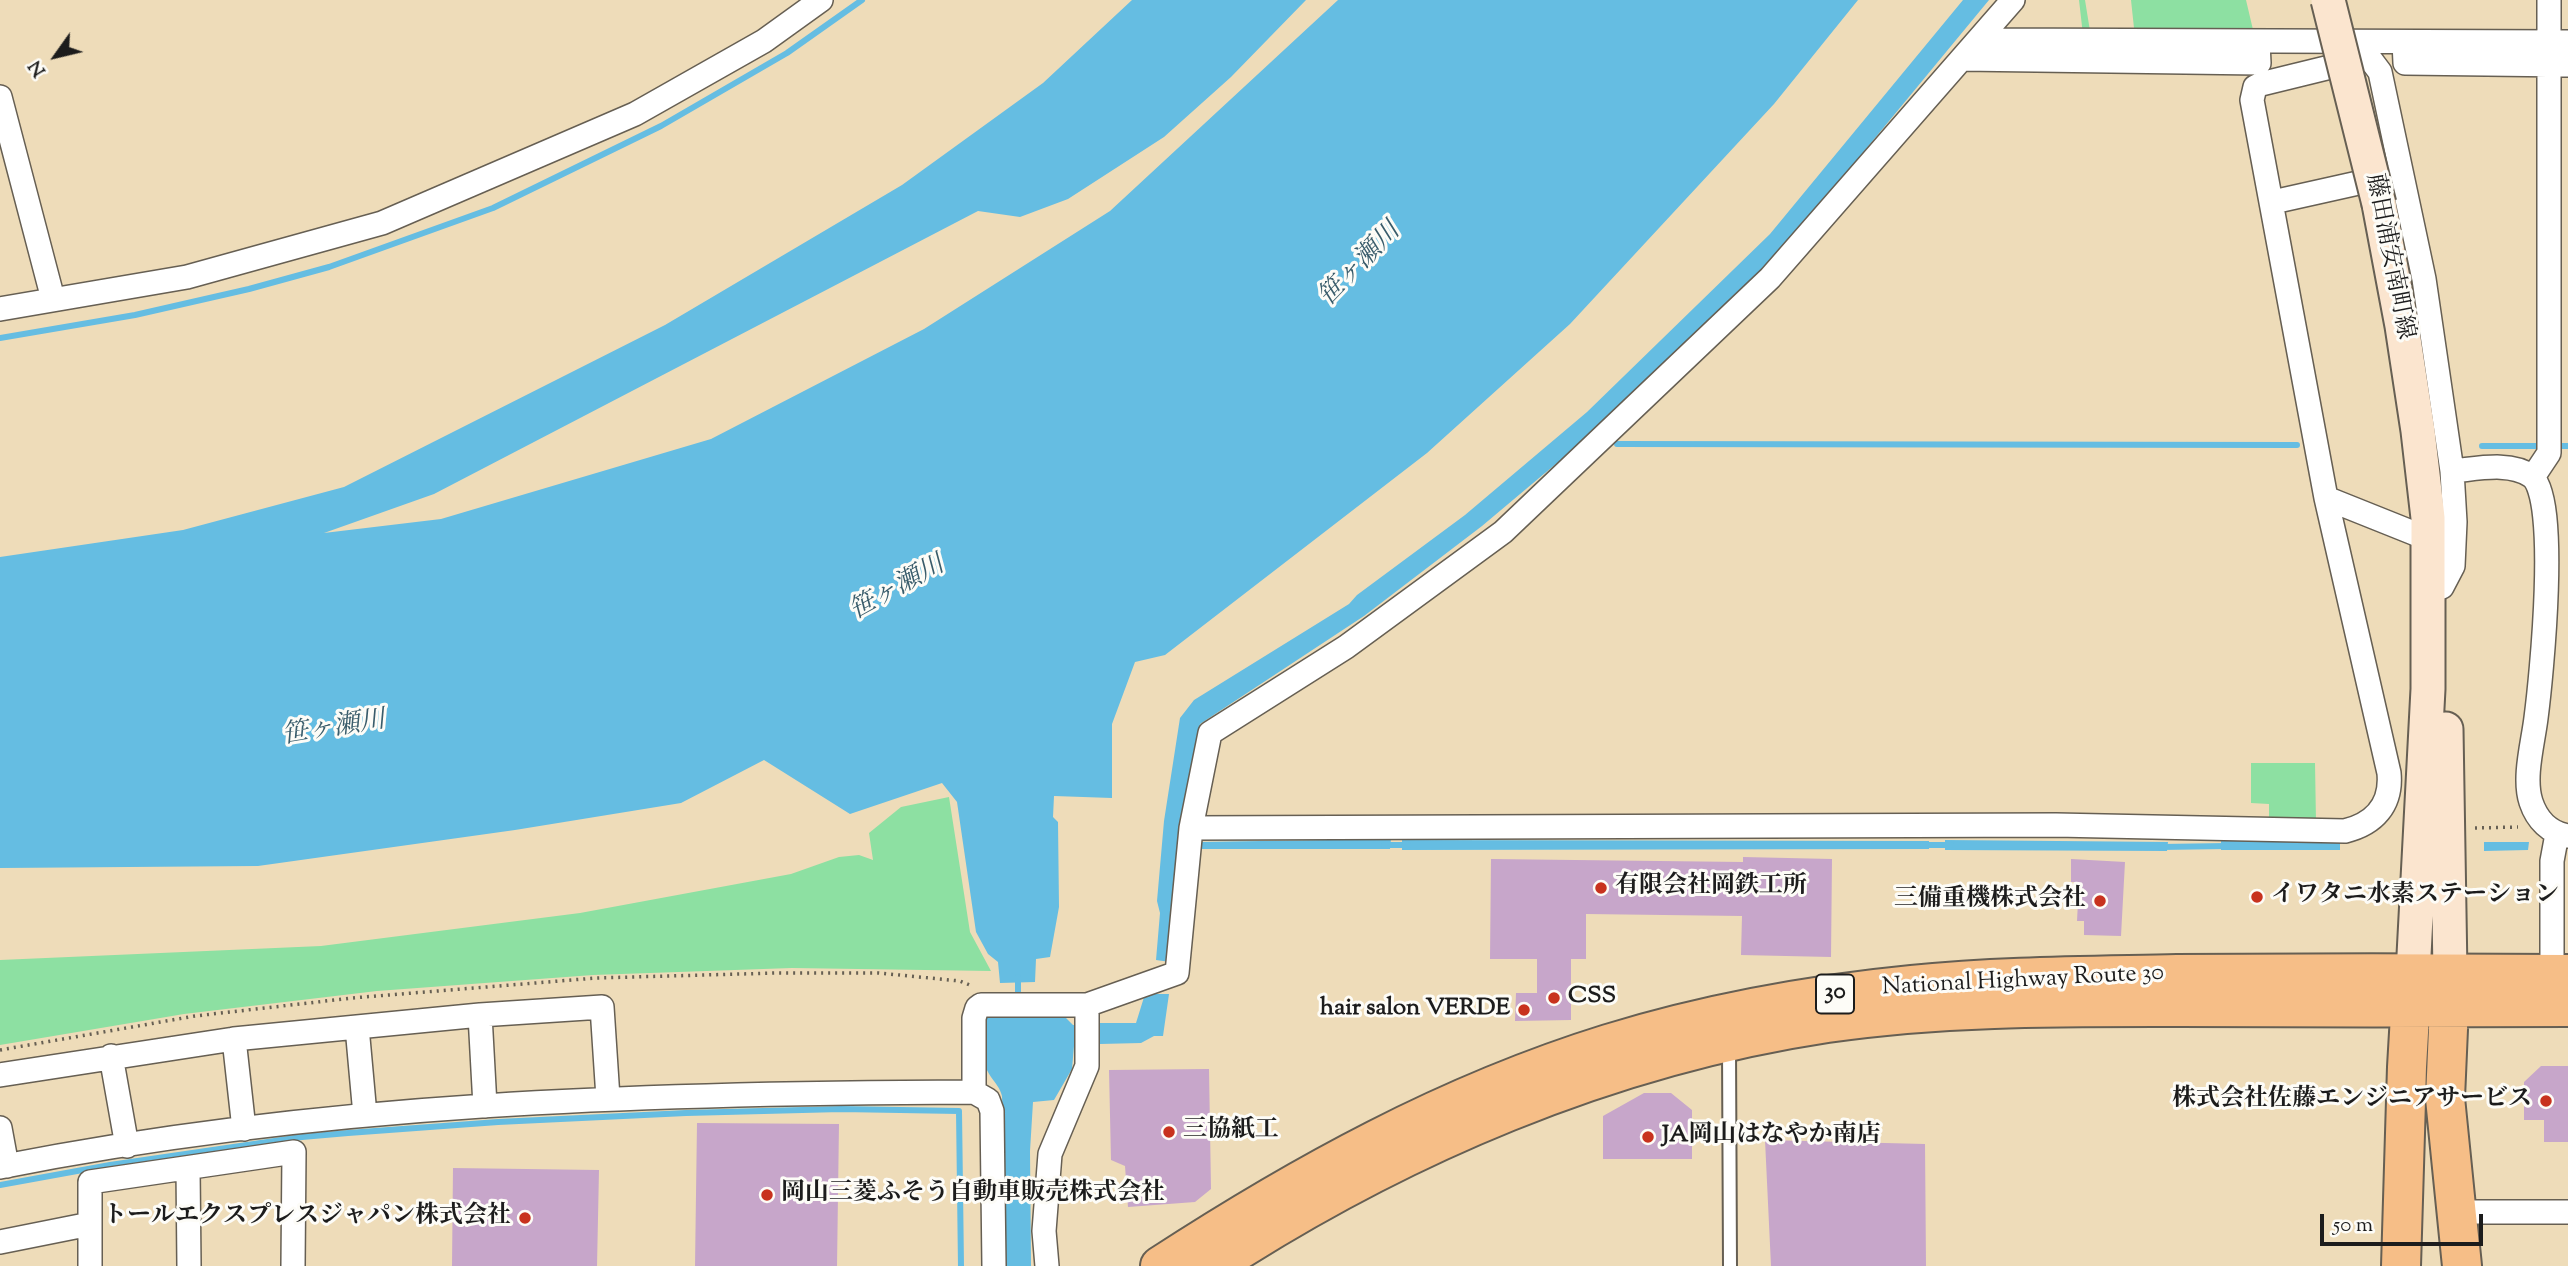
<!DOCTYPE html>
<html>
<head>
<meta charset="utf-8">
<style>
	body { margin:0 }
	#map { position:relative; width:2568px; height:1266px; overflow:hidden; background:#eedcb9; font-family:"Sorts Mill Goudy",serif }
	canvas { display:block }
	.north { position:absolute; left:21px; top:21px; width:70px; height:70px; -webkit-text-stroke:5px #fdfcf7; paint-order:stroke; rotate:236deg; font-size:19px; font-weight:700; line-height:28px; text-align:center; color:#1c1c1c }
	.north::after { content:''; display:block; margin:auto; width:24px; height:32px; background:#1c1c1c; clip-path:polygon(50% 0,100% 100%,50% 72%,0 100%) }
	.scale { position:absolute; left:2320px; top:1214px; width:163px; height:32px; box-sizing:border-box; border:4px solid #1c1c1c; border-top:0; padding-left:9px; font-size:21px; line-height:24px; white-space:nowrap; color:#1c1c1c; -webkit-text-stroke:5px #fdfcf7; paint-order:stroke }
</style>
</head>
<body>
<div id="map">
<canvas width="2568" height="1266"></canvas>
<div class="north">N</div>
<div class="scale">50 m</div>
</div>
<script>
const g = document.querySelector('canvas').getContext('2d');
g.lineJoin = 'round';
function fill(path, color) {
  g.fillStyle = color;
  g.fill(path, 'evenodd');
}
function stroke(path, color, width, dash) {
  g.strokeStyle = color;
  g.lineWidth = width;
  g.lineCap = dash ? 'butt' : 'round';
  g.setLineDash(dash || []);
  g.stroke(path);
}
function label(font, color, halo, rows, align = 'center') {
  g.font = font + ' "Sorts Mill Goudy","Noto Serif JP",serif';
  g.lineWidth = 6;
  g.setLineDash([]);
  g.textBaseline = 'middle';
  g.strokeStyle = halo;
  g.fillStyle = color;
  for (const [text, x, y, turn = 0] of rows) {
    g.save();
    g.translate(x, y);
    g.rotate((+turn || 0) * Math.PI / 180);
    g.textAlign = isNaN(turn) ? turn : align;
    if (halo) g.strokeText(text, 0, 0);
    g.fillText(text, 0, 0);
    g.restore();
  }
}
fill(new Path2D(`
	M2079,0H2085L2090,31L2134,28L2131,0H2246L2254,34L2083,35Z
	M2251,763H2315L2316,822L2269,821V804L2251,803Z
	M949,797L970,932L991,971L792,968L593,975L377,991L184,1014L0,1045V960L321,946L580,913L791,874L839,857L859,855L873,860L869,833L901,807Z`), '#8de0a2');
fill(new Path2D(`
	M1132,0H1306L1231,77L1164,137L1068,199L1020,217L978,211L434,494L324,533L441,519L711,439L924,329L1110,211L1338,0H1858L1774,104L1570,324L1427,453L1165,655L1135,662L1112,724V798L1054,796L1053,817L1058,822L1059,907L1050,957L1036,959L1035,982L1000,983L998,962L988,954L976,932L957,802L942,783L850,814L764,760L681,803L515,830L258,866L0,868V557L183,530L344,487L665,325L902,185L1043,83Z
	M1963,0H1989L1785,247L1635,393L1576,447L1482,526L1364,616L1200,724L1170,962L1156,960L1160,913L1157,901L1164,821L1180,718L1194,700L1349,604L1357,595L1465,515L1587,412L1770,234Z
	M1391,839L1390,849H1198V842Z
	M1402,840L1929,841V849L1402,850Z
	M1945,840L2168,842L2167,851L1945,850Z
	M2221,841H2340V850H2221Z
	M2484,842H2529L2528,850L2484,851Z
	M1145,994H1169L1163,1036H1154L1141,1043L1100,1044L1099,1023H1136Z
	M1055,1007L1073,1025H1080L1081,1046H1074L1072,1069L1054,1100L1033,1102L1030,1151L1031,1266H1004L1005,1177L1002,1096C1000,1088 996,1084 991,1077C979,1059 980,1035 987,1016Z`), '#65bde2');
stroke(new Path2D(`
	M0,338L135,315L249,289L329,267L493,208L661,126L787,53L862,0
	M1617,444L2297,445
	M2482,446H2543
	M2554,446H2568
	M1384,845H1408
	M1923,845H1951
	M2161,847L2227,846
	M1018,977V1002
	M0,1185L110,1165L302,1137L348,1133L498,1122L686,1113L841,1109L959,1111L961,1266`), '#65bde2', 6);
fill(new Path2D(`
	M1743,857L1832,859L1831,957L1741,955L1742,916L1586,914V959H1571V1020L1515,1021L1516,993H1537V959H1490L1491,859L1743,862Z
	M2071,859L2125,862L2121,936L2084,935V921H2077L2079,882H2071Z
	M2541,1066H2568V1142H2544V1120H2524V1082Z
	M1209,1069L1211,1189L1195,1202L1128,1207L1125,1166L1111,1160L1109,1070Z
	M1644,1093H1671L1692,1110V1159H1603V1116Z
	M697,1123L839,1124L837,1266H695Z
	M1765,1140L1925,1144L1926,1266H1771Z
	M453,1168L599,1170L597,1266H452Z`), '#c7a6ca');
const lane = new Path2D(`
	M1729,1047L1730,1266`);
const street = new Path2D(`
	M1979,40L2568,42
	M2404,42L2405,63L2568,65
	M1962,59L2259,63L2258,42
	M0,97L53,299
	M2273,202L2385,177
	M0,309L187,277L382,223L635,114L764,41L821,0
	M2452,471C2476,469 2510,461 2531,476C2560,495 2541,680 2536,718C2533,743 2523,778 2531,802C2537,820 2550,833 2568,836
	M2533,477L2549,453V0
	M2326,498L2426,538
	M1191,828L1210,733L1346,647L1503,532L1770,278L2013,0
	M2552,983V861L2557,834
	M480,1015L485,1106
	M357,1027L365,1115
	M234,1039L244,1129
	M111,1056L127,1146
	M0,1075L234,1039L480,1015L602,1007L608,1098
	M974,1092V1018L977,1008L981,1005H1087L1177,973L1191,828L2056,825L2345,831C2374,824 2392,805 2389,773L2326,498L2252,100L2255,87L2261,84L2363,59L2371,60L2380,72L2424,279L2452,471L2455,522L2453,566L2442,587
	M0,1128L7,1166
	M0,1167C321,1103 648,1093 974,1092L988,1100L992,1111L994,1266
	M188,1168L189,1266
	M2456,1212H2568
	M0,1242L90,1224
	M90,1266V1182L294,1152L293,1266
	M1047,1266L1044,1231L1050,1154L1087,1066V1005`);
const secondary = new Path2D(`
	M2379,204L2402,326L2418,431L2428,518V689L2413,974
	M2446,729L2450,973`);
const highway = new Path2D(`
	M2450,983L2445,1098L2462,1266
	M1160,1266C1300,1175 1447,1094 1608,1044C1706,1014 1809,995 1912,985C2000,976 2088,976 2177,974C2307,973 2438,973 2568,974
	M1214,1266C1399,1146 1608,1056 1827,1023C1944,1006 2062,1007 2179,1007C2309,1007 2438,1008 2568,1007
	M2401,1266L2407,1067L2412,981`);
stroke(lane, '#665f53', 16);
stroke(street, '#665f53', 26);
stroke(secondary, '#665f53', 37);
stroke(highway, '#665f53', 42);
stroke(new Path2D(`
	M2475,828L2518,827
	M0,1050L195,1016L352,998L596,978L776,973H879L960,981L972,986`), '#665f53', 3.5, [2, 5]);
stroke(lane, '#fff', 12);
stroke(street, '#fff', 23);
stroke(secondary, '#fbe5cf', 33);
stroke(highway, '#f6be87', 38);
const secondaryBridge = new Path2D(`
	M2328,0L2379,204`);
stroke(secondaryBridge, '#665f53', 37, []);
stroke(secondaryBridge, '#fbe5cf', 33);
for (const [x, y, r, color] of [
	[1601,888,7,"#c8321e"],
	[2257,897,7,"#c8321e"],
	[2100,901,7,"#c8321e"],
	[1554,998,7,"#c8321e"],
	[1524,1010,7,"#c8321e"],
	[2546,1101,7,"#c8321e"],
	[1169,1132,7,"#c8321e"],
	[1648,1137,7,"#c8321e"],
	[767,1195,7,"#c8321e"],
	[525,1218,7,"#c8321e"]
]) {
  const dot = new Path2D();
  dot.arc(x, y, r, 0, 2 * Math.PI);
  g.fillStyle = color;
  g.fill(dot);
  stroke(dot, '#fdfcf7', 2.5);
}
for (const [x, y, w] of [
	[1835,994,38]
]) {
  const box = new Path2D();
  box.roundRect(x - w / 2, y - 19.5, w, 39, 5);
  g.fillStyle = '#fdfcf7';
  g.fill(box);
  stroke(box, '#1c1c1c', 2);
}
label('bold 23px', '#1c1c1c', null, [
	["30",1835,994]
]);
label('24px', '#1c1c1c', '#fdfcf7', [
	["藤田浦安南町線",2388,257,79],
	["National Highway Route 30",2023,982,-3]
]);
label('bold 24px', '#1c1c1c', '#fdfcf7', [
	["有限会社岡鉄工所",1615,888],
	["イワタニ水素ステーション",2271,897],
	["三備重機株式会社",2086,901,"right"],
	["CSS",1568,998],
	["hair salon VERDE",1510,1010,"right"],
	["株式会社佐藤エンジニアサービス",2532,1101,"right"],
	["三協紙工",1183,1132],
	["JA岡山はなやか南店",1662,1137],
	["岡山三菱ふそう自動車販売株式会社",781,1195],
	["トールエクスプレスジャパン株式会社",511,1218,"right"]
], 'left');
label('italic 26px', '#395c6b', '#fdfcf7', [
	["笹ヶ瀬川",1361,266,-46],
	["笹ヶ瀬川",898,590,-29],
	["笹ヶ瀬川",334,730,-9]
]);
</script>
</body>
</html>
